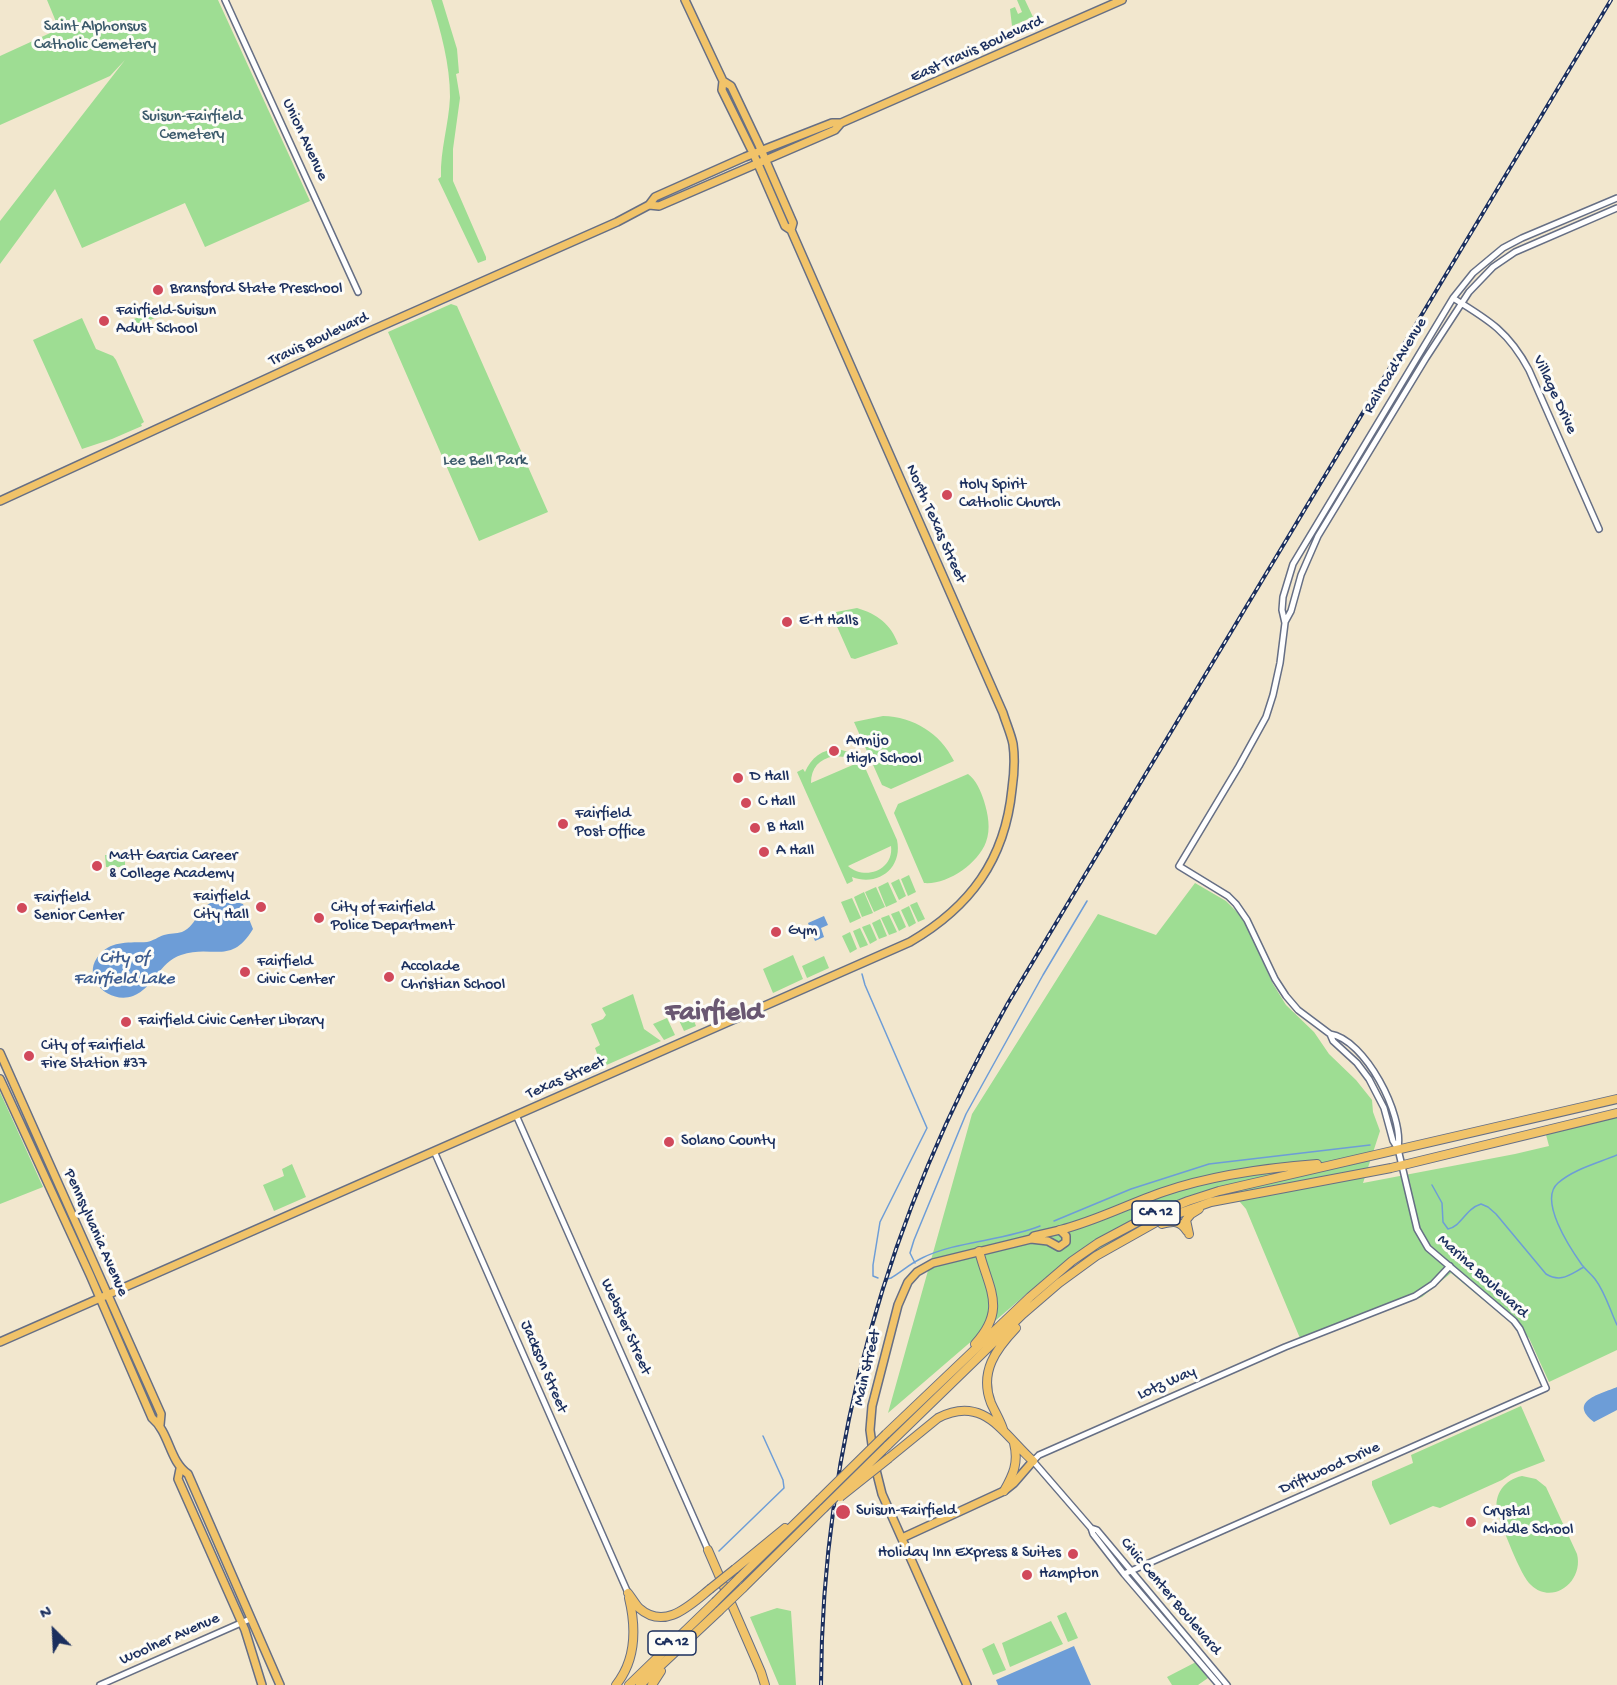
<!DOCTYPE html>
<html>
<head>
<meta charset="utf-8">
<style>
	body { margin:0 }
	#map { position:relative; width:1617px; height:1685px; overflow:hidden; background:#f2e7ce; font-family:"Gochi Hand",sans-serif }
	canvas { display:block }
	.north { position:absolute; left:24px; top:1601px; width:60px; height:60px; -webkit-text-stroke:4px #fdfcf7; paint-order:stroke; rotate:336deg; font-size:16px; font-weight:700; line-height:24px; text-align:center; color:#1b2f5e }
	.north::after { content:''; display:block; margin:auto; width:21px; height:27px; background:#1b2f5e; clip-path:polygon(50% 0,100% 100%,50% 72%,0 100%) }
</style>
</head>
<body>
<div id="map">
<canvas width="1617" height="1685"></canvas>
<div class="north">N</div>
</div>
<script>
const g = document.querySelector('canvas').getContext('2d');
g.lineJoin = 'round';
function fill(path, color) {
  g.fillStyle = color;
  g.fill(path, 'evenodd');
}
function stroke(path, color, width, dash) {
  g.strokeStyle = color;
  g.lineWidth = width;
  g.lineCap = dash ? 'butt' : 'round';
  g.setLineDash(dash || []);
  g.stroke(path);
}
function label(font, color, halo, rows, align = 'center') {
  g.font = font + ' "Gochi Hand",sans-serif';
  g.lineWidth = 6;
  g.setLineDash([]);
  g.textBaseline = 'middle';
  g.strokeStyle = halo;
  g.fillStyle = color;
  for (const [text, x, y, turn = 0] of rows) {
    g.save();
    g.translate(x, y);
    g.rotate((+turn || 0) * Math.PI / 180);
    g.textAlign = isNaN(turn) ? turn : align;
    if (halo) g.strokeText(text, 0, 0);
    g.fillText(text, 0, 0);
    g.restore();
  }
}
fill(new Path2D(`
	M47,0H218L310,201L205,247L185,203L82,248L55,189L0,264V221L125,60L110,76L0,125V56L59,29Z
	M431,0H442L457,49L459,73L456,74L460,98L453,149V181L486,257V260L478,263L438,179L441,177C440,150 449,124 450,97C450,65 441,31 431,0Z
	M1017,0H1025L1033,17L1012,26L1010,9L1015,7L1018,14L1022,12Z
	M451,304L457,306L548,512L479,541L388,332Z
	M155,307L159,316L137,326L134,319L151,311V309Z
	M82,318L96,349L113,356L116,360L144,422L141,424L142,426L112,439L82,449L33,340Z
	M857,608C877,614 891,624 898,644L855,659L851,658L831,613Z
	M883,716C914,717 940,733 954,761L891,789L882,785L854,722Z
	M838,749L852,753L863,763L897,840C903,868 878,887 852,877L853,881L847,884L797,772L803,769L805,772C811,758 822,749 838,749ZM834,756L845,757L855,764L811,783C811,768 819,759 834,756ZM891,846C894,870 865,881 848,866Z
	M968,774C976,780 981,791 984,801C988,814 991,829 986,842C978,864 947,885 924,883L894,813L898,804Z
	M105,855H125V867H106Z
	M909,875L916,892L908,896L901,879Z
	M899,879L906,896L899,900L891,883Z
	M888,882L897,902L886,907L878,887Z
	M1195,883L1226,901L1243,918L1273,984L1286,1005L1314,1032L1329,1054L1356,1080L1372,1100L1373,1112L1380,1131L1363,1183L1515,1154L1549,1146L1545,1131L1617,1113V1350L1549,1382L1529,1338L1451,1273L1422,1297L1302,1343L1246,1209L1227,1187L1045,1278L888,1413L972,1114L1098,914L1156,935Z
	M876,887L885,907L874,912L865,892Z
	M864,892L873,913L862,917L854,897Z
	M852,898L861,918L850,923L841,902Z
	M917,902L925,919L918,922L910,905Z
	M909,906L916,923L909,927L901,910Z
	M899,911L906,927L899,931L891,914Z
	M889,915L897,932L889,935L881,918Z
	M880,919L887,936L879,939L872,923Z
	M870,924L877,940L870,944L862,927Z
	M860,928L868,945L860,948L853,931Z
	M850,932L857,949L850,953L842,936Z
	M793,955L803,979L773,993L763,969Z
	M824,956L829,968L807,978L802,966Z
	M633,994L644,1029L661,1041L602,1067L595,1048L600,1045L591,1024L603,1019L606,1015L602,1008Z
	M689,1008L696,1026L684,1031L676,1014Z
	M667,1018L675,1035L664,1040L653,1024Z
	M0,1092L43,1187L0,1204Z
	M292,1164L306,1197L274,1211L263,1185L284,1176L282,1169Z
	M1521,1406L1545,1461L1511,1474L1502,1480L1440,1508L1433,1506L1390,1525L1372,1485V1481L1413,1463L1411,1455Z
	M1522,1476L1536,1479L1546,1487L1577,1554C1584,1581 1553,1606 1531,1585C1520,1575 1503,1528 1497,1512C1494,1494 1504,1480 1522,1476Z
	M777,1608L791,1611L796,1685H779L750,1617Z
	M1066,1612L1078,1638L1068,1642L1057,1616Z
	M1051,1621L1063,1644L1010,1667L1002,1643Z
	M994,1643L1006,1670L993,1675L982,1649Z
	M1196,1662L1208,1678L1198,1685H1172L1167,1677Z`), '#9edd93');
fill(new Path2D(`
	M223,898L243,904L253,929C231,966 212,944 181,955C159,962 154,988 133,996C108,1005 79,976 100,954C113,940 130,943 147,942C153,941 158,937 164,935C170,933 176,934 182,932C199,925 196,904 223,898Z
	M824,916L828,925L821,928L824,937L815,941L808,923Z
	M1617,1387V1410L1594,1422C1567,1401 1601,1394 1617,1387Z
	M1074,1646L1091,1685H998L996,1680Z`), '#6d9dd7');
stroke(new Path2D(`
	M862,974L865,985L927,1128L880,1222L873,1265V1276L878,1278
	M1617,1155C1598,1163 1574,1169 1558,1183C1538,1200 1570,1248 1582,1265C1586,1270 1591,1274 1595,1279C1605,1292 1610,1310 1617,1325
	M1432,1185L1442,1203L1443,1222L1448,1229C1462,1226 1465,1209 1481,1204L1488,1207L1496,1214L1546,1274C1561,1283 1569,1275 1584,1267
	M1054,1221L1131,1189L1209,1164L1370,1145
	M915,1263L910,1253L914,1240L966,1114L1043,975L1087,901
	M887,1279L891,1278C901,1272 911,1263 922,1258C956,1241 1003,1241 1040,1226
	M719,1551L784,1488L783,1480L763,1436`), '#6d9dd7', 1.5);
const minor = new Path2D(`
	M225,0L358,292
	M1453,298C1489,320 1509,332 1529,370L1599,529
	M1285,622L1291,611L1301,575L1318,536L1426,358L1469,292L1493,267L1515,252L1617,208
	M1330,1034C1365,1039 1404,1115 1398,1148
	M516,1115L708,1550
	M434,1151L628,1593
	M1091,1528L1097,1530L1227,1685
	M1124,1574L1546,1388L1520,1329L1514,1321L1428,1248L1417,1229L1398,1149L1393,1141L1384,1108L1369,1079L1357,1063L1333,1041L1330,1034L1298,1010L1286,996L1275,979L1247,920L1236,904L1228,896L1179,866L1239,766L1266,717L1273,695L1280,663L1285,623L1282,610L1283,597L1293,564L1453,298L1473,273L1503,248L1522,238L1617,198
	M100,1685L250,1619
	M1219,1685L1124,1574L1093,1534L1091,1528L1033,1461L1039,1455L1285,1347L1415,1296L1433,1284L1450,1266`);
const major = new Path2D(`
	M723,81L731,86L759,145L793,223L791,230
	M649,205L659,206L835,130L841,123L1122,0
	M0,501L368,332L617,222L649,205L655,197L745,157L832,123H841
	M0,1053L161,1414L160,1425
	M0,1079L90,1275L152,1418C170,1433 169,1461 188,1474L280,1685
	M0,1342L910,942C970,907 1005,860 1012,789C1014,775 1015,758 1013,744C1011,734 1006,723 1003,713L791,230L785,226L754,155L722,90L723,81L685,0
	M873,1452L870,1430L872,1406L898,1305L908,1282L917,1272L933,1263L1031,1239L1034,1236L1060,1230L1066,1236V1242L1059,1247L1048,1241L1031,1239
	M875,1466L882,1494L967,1685
	M180,1469L178,1479L245,1630L262,1685
	M902,1538L1004,1491L1014,1483L1033,1461`);
const highway = new Path2D(`
	M1162,1224C1173,1221 1180,1220 1187,1231
	M1060,1230C1096,1221 1128,1204 1163,1192C1212,1175 1265,1168 1317,1164
	M1189,1234L1186,1220L1191,1214L1199,1209
	M975,1344C1007,1309 989,1290 979,1251
	M1003,1429C1000,1420 995,1412 991,1403C979,1372 996,1349 1016,1328
	M886,1434L1030,1297L1072,1261L1098,1243L1143,1219L1188,1201L1219,1191L1617,1099
	M887,1446L1023,1314L1059,1283L1096,1256L1160,1220L1211,1202L1391,1168L1617,1113
	M889,1458L938,1418C984,1394 1003,1434 1033,1461
	M1004,1491C1013,1475 1019,1463 1014,1443
	M708,1550L761,1672L765,1685
	M735,1569L785,1528
	M739,1578L819,1500
	M743,1588L824,1508
	M628,1593C632,1598 635,1604 639,1608C665,1631 690,1605 710,1589
	M616,1685C636,1660 636,1627 629,1598
	M629,1685L715,1602
	M640,1685L719,1611
	M652,1685L661,1671`);
stroke(minor, '#666f85', 8);
stroke(major, '#666f85', 10);
stroke(highway, '#666f85', 10);
stroke(minor, '#fff', 5);
stroke(major, '#f1c369', 7);
stroke(highway, '#f1c369', 8);
const rail = new Path2D(`
	M821,1685C822,1443 889,1212 1008,1003L1611,0`);
stroke(rail, '#1b2f5e', 4);
stroke(rail, '#fdfcf7', 1.5, [4.5]);
const highwayBridge = new Path2D(`
	M840,1497L889,1458
	M819,1500L886,1434
	M824,1508L887,1446
	M710,1589L735,1569
	M715,1602L739,1578
	M719,1611L743,1588`);
stroke(highwayBridge, '#666f85', 10, []);
stroke(highwayBridge, '#f1c369', 8);
for (const [x, y, r, color] of [
	[158,290,6,"#d1495b"],
	[104,321,6,"#d1495b"],
	[947,495,6,"#d1495b"],
	[787,622,6,"#d1495b"],
	[834,751,6,"#d1495b"],
	[738,778,6,"#d1495b"],
	[746,803,6,"#d1495b"],
	[563,824,6,"#d1495b"],
	[755,828,6,"#d1495b"],
	[764,852,6,"#d1495b"],
	[97,866,6,"#d1495b"],
	[261,907,6,"#d1495b"],
	[22,908,6,"#d1495b"],
	[319,918,6,"#d1495b"],
	[776,932,6,"#d1495b"],
	[245,972,6,"#d1495b"],
	[389,977,6,"#d1495b"],
	[126,1022,6,"#d1495b"],
	[29,1056,6,"#d1495b"],
	[669,1142,6,"#d1495b"],
	[843,1512,8,"#d1495b"],
	[1471,1522,6,"#d1495b"],
	[1073,1554,6,"#d1495b"],
	[1027,1575,6,"#d1495b"]
]) {
  const dot = new Path2D();
  dot.arc(x, y, r, 0, 2 * Math.PI);
  g.fillStyle = color;
  g.fill(dot);
  stroke(dot, '#fdfcf7', 2);
}
for (const [x, y, w] of [
	[1156,1213,48],
	[672,1643,48]
]) {
  const box = new Path2D();
  box.roundRect(x - w / 2, y - 12, w, 24, 4.5);
  g.fillStyle = '#fdfcf7';
  g.fill(box);
  stroke(box, '#1b2f5e', 1.5);
}
label('bold 15px', '#1b2f5e', null, [
	["CA 12",1156,1213],
	["CA 12",672,1643]
]);
label('16px', '#3c5a6b', '#fdfcf7', [
	["Saint Alphonsus",95,28],
	["Catholic Cemetery",95,46],
	["Suisun-Fairfield",192,118],
	["Cemetery",192,136],
	["Lee Bell Park",485,462]
]);
label('16px', '#1b2f5e', '#fdfcf7', [
	["East Travis Boulevard",977,50,-24],
	["Union Avenue",304,140,65],
	["Travis Boulevard",319,340,-25],
	["Railroad Avenue",1396,366,-59],
	["Village Drive",1554,395,65],
	["North Texas Street",935,524,66],
	["Texas Street",566,1079,-24],
	["Pennsylvania Avenue",95,1233,66],
	["Marina Boulevard",1482,1277,42],
	["Webster Street",625,1327,66],
	["Jackson Street",543,1367,67],
	["Main Street",868,1368,-77],
	["Lotz Way",1167,1384,-24],
	["Driftwood Drive",1330,1469,-24],
	["Civic Center Boulevard",1170,1597,50],
	["Woolner Avenue",170,1640,-24]
]);
label('16px', '#1b2f5e', '#fdfcf7', [
	["Bransford State Preschool",170,290],
	["Fairfield-Suisun",116,312],
	["Adult School",116,330],
	["Holy Spirit",959,486],
	["Catholic Church",959,504],
	["E-H Halls",799,622],
	["Armijo",846,742],
	["High School",846,760],
	["D Hall",750,778],
	["C Hall",758,803],
	["Fairfield",575,815],
	["Post Office",575,833],
	["B Hall",767,828],
	["A Hall",776,852],
	["Matt Garcia Career",109,857],
	["& College Academy",109,875],
	["Fairfield",249,898,"right"],
	["City Hall",249,916,"right"],
	["Fairfield",34,899],
	["Senior Center",34,917],
	["City of Fairfield",331,909],
	["Police Department",331,927],
	["Gym",788,932],
	["Fairfield",257,963],
	["Civic Center",257,981],
	["Accolade",401,968],
	["Christian School",401,986],
	["Fairfield Civic Center Library",138,1022],
	["City of Fairfield",41,1047],
	["Fire Station #37",41,1065],
	["Solano County",681,1142],
	["Suisun-Fairfield",856,1512],
	["Crystal",1483,1513],
	["Middle School",1483,1531],
	["Holiday Inn Express & Suites",1061,1554,"right"],
	["Hampton",1039,1575]
], 'left');
label('italic 18px', '#3c5b8e', '#fdfcf7', [
	["City of",124,959],
	["Fairfield Lake",124,980]
]);
label('bold 28px', '#6a5872', '#fdfcf7', [
	["Fairfield",714,1015]
]);
</script>
</body>
</html>
